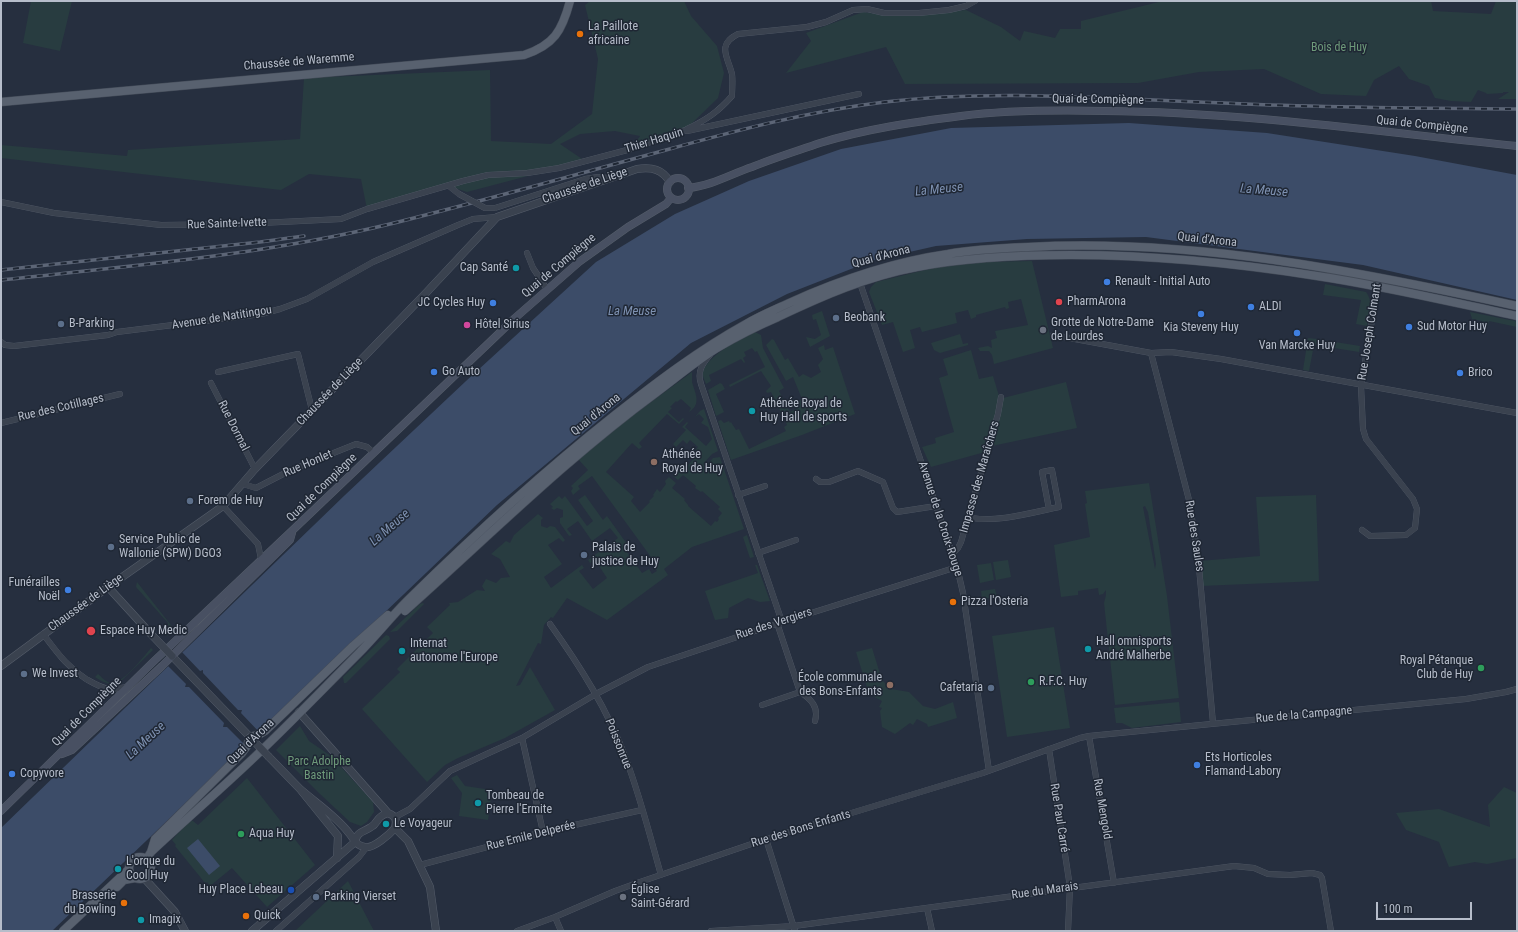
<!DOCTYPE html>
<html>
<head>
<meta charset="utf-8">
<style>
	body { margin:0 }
	#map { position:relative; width:1518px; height:932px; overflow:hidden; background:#262f3f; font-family:"Roboto Condensed",sans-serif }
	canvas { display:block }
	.frame { position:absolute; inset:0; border:2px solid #b6bdca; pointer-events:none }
	.scale { position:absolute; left:1376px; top:902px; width:96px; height:18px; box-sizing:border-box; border:2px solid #b6bdca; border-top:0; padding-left:5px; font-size:12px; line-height:14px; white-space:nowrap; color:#b6bdca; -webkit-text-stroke:3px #1f2734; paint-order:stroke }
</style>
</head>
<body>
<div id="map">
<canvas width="1518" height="932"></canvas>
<div class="frame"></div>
<div class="scale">100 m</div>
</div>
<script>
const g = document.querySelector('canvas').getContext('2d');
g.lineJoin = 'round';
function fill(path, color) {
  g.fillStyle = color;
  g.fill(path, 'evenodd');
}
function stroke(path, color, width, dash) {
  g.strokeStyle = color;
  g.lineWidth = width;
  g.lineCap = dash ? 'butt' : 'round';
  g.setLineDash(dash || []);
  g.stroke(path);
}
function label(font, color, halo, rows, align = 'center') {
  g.font = font + ' "Roboto Condensed",sans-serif';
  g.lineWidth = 3;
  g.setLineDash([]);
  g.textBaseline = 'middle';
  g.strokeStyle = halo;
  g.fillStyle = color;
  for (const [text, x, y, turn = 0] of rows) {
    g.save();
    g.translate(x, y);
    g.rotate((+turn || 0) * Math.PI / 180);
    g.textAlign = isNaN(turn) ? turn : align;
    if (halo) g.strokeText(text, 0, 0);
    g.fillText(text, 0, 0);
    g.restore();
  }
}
fill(new Path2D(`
	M31,1H72L60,51L23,43Z
	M590,1H684L691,16L717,46L724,73L718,98L685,130L631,149L640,136L615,131L580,134L560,144L585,161L467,192L449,186L367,209L361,179L309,174L281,190L1,158V145L127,156L128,150L300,139L304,78L490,70L491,141L551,144L592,114L598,59L585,5Z
	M1163,1H1431L1433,11L1491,14L1496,1H1517V99H1498L1509,92H1503V93L1487,94L1486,93L1478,90L1471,102L1451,101L1435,98L1429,86L1409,79L1399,66L1374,80L1366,96L1321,94L1264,69L1199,72L1138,83L905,84L886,47L786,73L811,41L806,33L863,12L888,16L966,10L1001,27L1020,41L1024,31L1055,38L1060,29H1081V21Z
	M1032,261L1053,348L994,364L992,355L989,351H980L978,348L988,346L992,348L991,340L997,338L995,331L1028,325L1021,299L1008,302L1009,308L1006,309L1005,307L976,315V317L971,319L968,310L955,313L957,323L922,332L920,327L910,330L915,348L903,352L893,322L882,325L869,292L871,287L876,282L933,268L977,262Z
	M1325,284L1366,292C1374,302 1369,315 1367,326L1356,324L1361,300L1323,295Z
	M822,311L830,336L810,347L806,337L815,339L821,335L816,319L813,320L812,315Z
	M1470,312L1515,321L1517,323V327L1489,321L1488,326L1481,324L1482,321L1472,319Z
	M755,332L761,335L763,348L784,388L779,391L790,412L800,407L798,402L802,399L793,377L786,381L766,345L772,339L774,340L785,360L788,358L799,377L803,374L811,378L821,372L818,365L823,359L818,348L824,345L825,350L833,347L855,414L802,435L731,460L718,421L721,420L724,423L729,421L730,423L731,422L736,430L739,429L749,449L786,431L784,427L787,425L771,392L767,393L766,391L771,386L761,371L730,387L729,385L765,367L757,351L755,352L752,348L744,352L746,356L743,358L745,362L744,363L741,359L709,375L711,381L706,384C705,381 702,376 703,372C706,357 742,337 755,332Z
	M960,334L963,344L968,343V345L940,353L934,350L931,343Z
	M1308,338L1317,339L1316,345H1314L1309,371L1303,370Z
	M1335,342L1360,346L1359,352L1334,348Z
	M971,350L979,379L993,376L999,396L997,410L985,452L931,467L922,447L936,443L935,438L954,432L939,378L948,375L943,359Z
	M692,372C692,375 692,379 692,382C695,393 702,404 689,412L691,408L681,399L677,402L676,401L670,407L672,408L668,412L679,422L683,418L684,419L679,424L667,414L639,443L642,447L639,449L632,443L606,472L634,497L631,501L640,512L650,502L649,501L654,496L653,495L657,489L660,492L666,484L665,481L669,477L676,483L672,488L685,499L684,500L688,505V506L711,526L715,521L717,522L719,519L718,518L722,513L718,509L720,507L702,491L701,492L695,488L696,486L683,475L678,480L673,476L679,468L683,471L697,455L694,452L698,447L690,440L687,444L683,440L676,447L673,444L686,430L682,427L687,422L688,423L685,427L706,446L712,439L708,427L701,423L704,419L699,414L695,417L700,411L704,409L718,451L712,454L703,464L706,466L713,458L720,457L744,529L692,547L664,569L668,575L607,620L567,598L553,618L551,617L544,625L541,644L538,643L516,686L520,685L530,667L555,710L505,738L458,758L445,765L427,782L362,709L400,672L397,669L433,633L427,627L450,605L449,603L458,602L477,590L485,591L482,586L486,579L496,583L501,578L510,577L500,559L491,554L506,541L510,543L514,535L538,514L543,518L541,520V526L547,528L550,526L555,527L565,540L563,542L559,538L548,545L562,564L544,577L551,588L582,565L584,568L579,571L593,589L607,578L595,560L590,563L588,560L618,538L610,528L592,541L578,521L567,529L572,535L569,536L560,523V518L563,517V510L557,508L554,510L551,508L553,507L550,504L559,496L562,499L565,496L587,526L593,521L578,500L585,495L603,520L607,516L627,544L623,547L642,573L649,569L652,574L657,571L653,566L656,564L592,476L578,486L580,489L573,495L571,491L573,488L571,486L588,470L578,459L583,452Z
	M1066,382L1077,428L992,446L1003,398Z
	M720,383L722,384L725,389L716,394L724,412L716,416L708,390Z
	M1149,483L1167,596L1179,698L1115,705L1104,603L1106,595V590L1103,594L1099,595L1098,588L1078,591V595L1061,597L1054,545L1090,537L1085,504L1087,503L1085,491ZM1145,506L1148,512L1156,564L1155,569L1143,507Z
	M1316,495L1319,581L1201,586L1199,561L1260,556L1256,497Z
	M747,535L754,557L750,558L743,537Z
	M1008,560L1011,577L996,580L993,562Z
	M991,563L994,580L980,583L977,565Z
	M755,565H757L770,601L760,602L748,598L729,608L728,618L715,620L705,591L758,573Z
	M137,582L174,629L167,636L165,634L168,629V623L136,587Z
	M995,589L997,597L982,599L981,591Z
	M423,603L424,604L397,631L390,632L420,604Z
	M1054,627L1070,728L1007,737L992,636Z
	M386,635L389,636L390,639L346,683H344L343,677Z
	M151,648L153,650L119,683C110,686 103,682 95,677L98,674C102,677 105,682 111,683C123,684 144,656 151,648Z
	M872,648L882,680L891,689L909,692L923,706L935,709L953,702L957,718L928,727L927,724L917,719L913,725L910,723L895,734L882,727L880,711L882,708L879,707L882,701L869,694L856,652Z
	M1179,702L1181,722L1132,728L1122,723H1116L1114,708Z
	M300,726L309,741L331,756L373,802L374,812L367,822L361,826L350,822L320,794L276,750Z
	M457,775L465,786L492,790L488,820L459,816L462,793L451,778Z
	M247,778L315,865L267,907L232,868L210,886L207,882L205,883L175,846L176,845L172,840L190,820L193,821L198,825Z
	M1504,787L1517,793V858L1487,864L1475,862L1449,867L1439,842L1406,830L1396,813L1439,809L1490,827L1488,805Z
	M348,881L374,931H295Z`), '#283c40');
fill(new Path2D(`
	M1129,123L1267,133L1415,156L1517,175V300L1363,265L1146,237L1027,239L936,246L874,260L787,294L691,343L497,505L52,931H1V828L345,495L466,381L596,262L675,214L749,181L841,149L951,128Z
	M198,839L220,866L209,875L187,848Z`), '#3c4c68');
fill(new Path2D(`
	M181,651L200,671L203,670V673L238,710H242L241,713L261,734L247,747L227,727H223L224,723L189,687H185L186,684L167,665Z`), '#262f3f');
const minor = new Path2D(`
	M687,129C706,120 718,112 732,96C732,89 733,81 732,74C728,57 716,45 738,34L807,27L826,22L853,10L867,9L884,13H919L949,10L966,6L975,1
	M449,186L459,194
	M1,202L54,213L161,225L241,224L341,219L367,209L463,181L488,175L527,173L559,168L631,149L685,130L687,131L859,94
	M495,208L585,179L598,177L608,178
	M527,253L533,268L547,289
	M859,280L957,567L963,593L989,771
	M1053,335L1151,353
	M1,342L5,345L14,346L108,335L117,332L261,314L280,309L307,299L373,262L458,225L473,219L497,217
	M710,355C702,364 697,372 701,384L782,622
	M218,372L298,354L312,410
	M211,383L255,469
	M1,423L120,394
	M816,479L820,482H829L858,471L883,482L893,508L897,512L936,506
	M243,484L256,488L291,470L356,444L367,447L374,453
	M738,495L765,486
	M223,506L258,544L261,559
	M969,517C992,524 1035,512 1059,507L1052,470L1042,472L1049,509
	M1362,530L1370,536L1406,535L1415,528L1417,509L1413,499L1366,439L1363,429L1361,386L1379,278
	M758,553L796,540
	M953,553L958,548L961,542L998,414L1001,397
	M777,623L800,692C811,699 819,707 815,721
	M550,624C580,666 608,710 626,759C640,796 650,836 661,875
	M43,634C57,652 66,666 86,679C93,683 101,688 109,689C116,689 121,688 128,687
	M762,705L800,692
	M1213,723L1198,556L1189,500L1151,353L1171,352L1221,359L1517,413
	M1089,736L1114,883
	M522,738L543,832
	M1049,749L1070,887L1068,931
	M395,817L410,809L450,771L491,752L522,738L596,694L648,667L773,625L957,567
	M766,839L795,931
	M420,865L543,832L642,810
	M927,908L932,931
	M555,917L561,931
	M276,931L359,857L366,848
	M517,931L555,917L615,891L637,883L766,839L983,773L1080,738L1089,736L1466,699L1506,692L1517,689
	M711,931L794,926L1234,866L1254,868L1268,874L1290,875L1312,873L1320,875L1322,878L1331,931`);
const tertiary = new Path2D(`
	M108,587L150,633
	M172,656L250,737
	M1,666L108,587L223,506L255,469L425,294L497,217L637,169C652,167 662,169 670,182
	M299,712L388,813C396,816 397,820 395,828C390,834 373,849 365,847C356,846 354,839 349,833C336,816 316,803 300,789
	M269,757L300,789L338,836L337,858
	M395,828L408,841L430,887L436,931
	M144,878L175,912L185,931
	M252,931L355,842C357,831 364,832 371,827C379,823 375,817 388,813`);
const secondary = new Path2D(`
	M667 189a11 11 0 1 1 22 0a11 11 0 1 1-22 0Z
	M688,188C711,186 731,174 752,167C774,158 797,151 820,143C865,129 914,122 961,116C1008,110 1057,110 1104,111C1242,112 1380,132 1517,146
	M62,754L72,750L162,666L290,540L292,533
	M1,811L152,663L296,527L515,318L579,262L628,227L666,204L671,198`);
const primary = new Path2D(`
	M1,102L524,55C554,45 562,31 570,1
	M405,611C489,536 567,458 657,392C677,377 696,361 717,348C737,336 757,326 778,317C822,296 868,276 917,267C968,257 1019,255 1071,255C1153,255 1235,263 1317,276C1384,286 1451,302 1517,316
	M151,852L155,839L242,753L247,746L250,737L260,734L265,731L353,646L388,615
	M129 868a11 11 0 1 1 22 0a11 11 0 1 1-22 0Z
	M146,860L151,852C182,823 214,795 245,766C284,730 321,691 358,654C375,637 390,618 407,601C473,536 542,473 615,415C657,382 699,350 746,324C759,316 774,310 789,303C840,280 892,262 948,254C974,249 1001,248 1028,247C1192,238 1357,271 1517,306
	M117,887L124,880L135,878
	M63,931L129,869`);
stroke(minor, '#555d6a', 6);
stroke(tertiary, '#555d6a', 8);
stroke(secondary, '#555d6a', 8);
stroke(primary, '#434b58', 9);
stroke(minor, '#3a424f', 5.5);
stroke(tertiary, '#3a424f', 7);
stroke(secondary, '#485062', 7);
stroke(primary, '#58616f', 8);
const rail = new Path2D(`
	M1,270L260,242L304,236
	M1,280C131,266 263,255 390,224C483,201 574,175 666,150C738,130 810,111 885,102C997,89 1111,99 1224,103C1322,108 1419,108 1517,109`);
stroke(rail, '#5c6576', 3.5);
stroke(rail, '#1f2734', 2, [6]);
const minorBridge = new Path2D(`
	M459,194L485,208H495`);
const tertiaryBridge = new Path2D(`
	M150,633L172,656
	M250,737L269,757`);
stroke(minorBridge, '#555d6a', 6, []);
stroke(tertiaryBridge, '#555d6a', 8, []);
stroke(minorBridge, '#3a424f', 5.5);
stroke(tertiaryBridge, '#3a424f', 7);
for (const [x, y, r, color] of [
	[580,34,4,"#e8710a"],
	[516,268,4,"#0f9aa8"],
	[1107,282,4,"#3f7fe0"],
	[1059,302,4,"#e0444e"],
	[493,303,4,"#3f7fe0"],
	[1251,307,4,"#3f7fe0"],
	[1201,314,4,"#3f7fe0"],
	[836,318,4,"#5c6f8a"],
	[61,324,4,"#5c6f8a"],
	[467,325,4,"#d1479c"],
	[1409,327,4,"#3f7fe0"],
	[1043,330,4,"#6b7280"],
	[1297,333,4,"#3f7fe0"],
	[434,372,4,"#3f7fe0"],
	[1460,373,4,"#3f7fe0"],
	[752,411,4,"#0f9aa8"],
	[654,462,4,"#8d6e63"],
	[190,501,4,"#5c6f8a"],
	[111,547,4,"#5c6f8a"],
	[584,555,4,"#5c6f8a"],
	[68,590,4,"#3f7fe0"],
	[953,602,4,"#e8710a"],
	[91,631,5,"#e0444e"],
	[1088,649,4,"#0f9aa8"],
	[402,651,4,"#0f9aa8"],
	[1481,668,4,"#2e9e5b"],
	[24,674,4,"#5c6f8a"],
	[1031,682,4,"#2e9e5b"],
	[890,685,4,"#8d6e63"],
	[991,688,4,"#5c6f8a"],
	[1197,765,4,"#3f7fe0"],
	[12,774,4,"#3f7fe0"],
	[478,803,4,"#0f9aa8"],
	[386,824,4,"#0f9aa8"],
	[241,834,4,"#2e9e5b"],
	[118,869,4,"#0f9aa8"],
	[291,890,4,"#1a4fb4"],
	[316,897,4,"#5c6f8a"],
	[623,897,4,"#6b7280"],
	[124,903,4,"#e8710a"],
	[246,916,4,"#e8710a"],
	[141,920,4,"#0f9aa8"]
]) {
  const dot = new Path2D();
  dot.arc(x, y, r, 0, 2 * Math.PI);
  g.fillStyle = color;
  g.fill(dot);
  stroke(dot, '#1f2734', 1.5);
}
label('12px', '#b6bdca', '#1f2734', [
	["La Paillote",588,27],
	["africaine",588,41],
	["Cap Santé",508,268,"right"],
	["Renault - Initial Auto",1115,282],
	["PharmArona",1067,302],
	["JC Cycles Huy",485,303,"right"],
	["ALDI",1259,307],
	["Beobank",844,318],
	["Grotte de Notre-Dame",1051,323],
	["de Lourdes",1051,337],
	["B-Parking",69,324],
	["Hôtel Sirius",475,325],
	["Sud Motor Huy",1417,327],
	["Kia Steveny Huy",1201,328,"center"],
	["Van Marcke Huy",1297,346,"center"],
	["Go Auto",442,372],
	["Brico",1468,373],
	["Athénée Royal de",760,404],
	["Huy Hall de sports",760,418],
	["Athénée",662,455],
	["Royal de Huy",662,469],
	["Forem de Huy",198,501],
	["Service Public de",119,540],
	["Wallonie (SPW) DGO3",119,554],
	["Palais de",592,548],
	["justice de Huy",592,562],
	["Funérailles",60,583,"right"],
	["Noël",60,597,"right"],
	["Pizza l'Osteria",961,602],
	["Espace Huy Medic",100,631],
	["Hall omnisports",1096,642],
	["André Malherbe",1096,656],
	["Internat",410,644],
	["autonome l'Europe",410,658],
	["Royal Pétanque",1473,661,"right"],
	["Club de Huy",1473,675,"right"],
	["We Invest",32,674],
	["École communale",882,678,"right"],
	["des Bons-Enfants",882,692,"right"],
	["R.F.C. Huy",1039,682],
	["Cafetaria",983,688,"right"],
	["Ets Horticoles",1205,758],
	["Flamand-Labory",1205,772],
	["Copyvore",20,774],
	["Tombeau de",486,796],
	["Pierre l'Ermite",486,810],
	["Le Voyageur",394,824],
	["Aqua Huy",249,834],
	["L'orque du",126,862],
	["Cool Huy",126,876],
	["Huy Place Lebeau",283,890,"right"],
	["Église",631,890],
	["Saint-Gérard",631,904],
	["Brasserie",116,896,"right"],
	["du Bowling",116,910,"right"],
	["Parking Vierset",324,897],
	["Quick",254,916],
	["Imagix",149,920]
], 'left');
label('12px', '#6e9a7a', '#1f2734', [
	["Bois de Huy",1339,48],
	["Parc Adolphe",319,762],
	["Bastin",319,776]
]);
label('12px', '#b6bdca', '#1f2734', [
	["Chaussée de Waremme",299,62,-5],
	["Quai de Compiègne",1098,100,1],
	["Quai de Compiègne",1422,125,6],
	["Thier Haquin",654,141,-17],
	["Chaussée de Liège",585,186,-19],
	["Rue Sainte-Ivette",227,224,-2],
	["Quai d'Arona",1207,240,6],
	["Quai d'Arona",881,257,-15],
	["Quai de Compiègne",559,266,-40],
	["Avenue de Natitingou",222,318,-9],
	["Rue Joseph Colmant",1370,332,-81],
	["Chaussée de Liège",330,392,-46],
	["Rue des Cotillages",61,408,-13],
	["Quai d'Arona",596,415,-39],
	["Rue Dormal",233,426,63],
	["Rue Honlet",308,464,-23],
	["Impasse des Maraîchers",980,477,-74],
	["Quai de Compiègne",322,488,-44],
	["Avenue de la Croix-Rouge",940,519,72],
	["Rue des Saules",1194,536,81],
	["Chaussée de Liège",86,603,-36],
	["Rue des Vergiers",774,624,-18],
	["Quai de Compiègne",87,712,-45],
	["Rue de la Campagne",1304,715,-5],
	["Quai d'Arona",251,742,-44],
	["Poissonrue",618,744,68],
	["Rue Mengold",1102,809,80],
	["Rue Paul Carré",1059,818,81],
	["Rue des Bons Enfants",801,829,-17],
	["Rue Emile Delperée",531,836,-14],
	["Rue du Marais",1045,891,-8]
]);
label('italic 13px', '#7e91b1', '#1f2734', [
	["La Meuse",939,190,-6],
	["La Meuse",1264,191,5],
	["La Meuse",632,312],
	["La Meuse",390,528,-41],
	["La Meuse",146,741,-43]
]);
</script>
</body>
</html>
